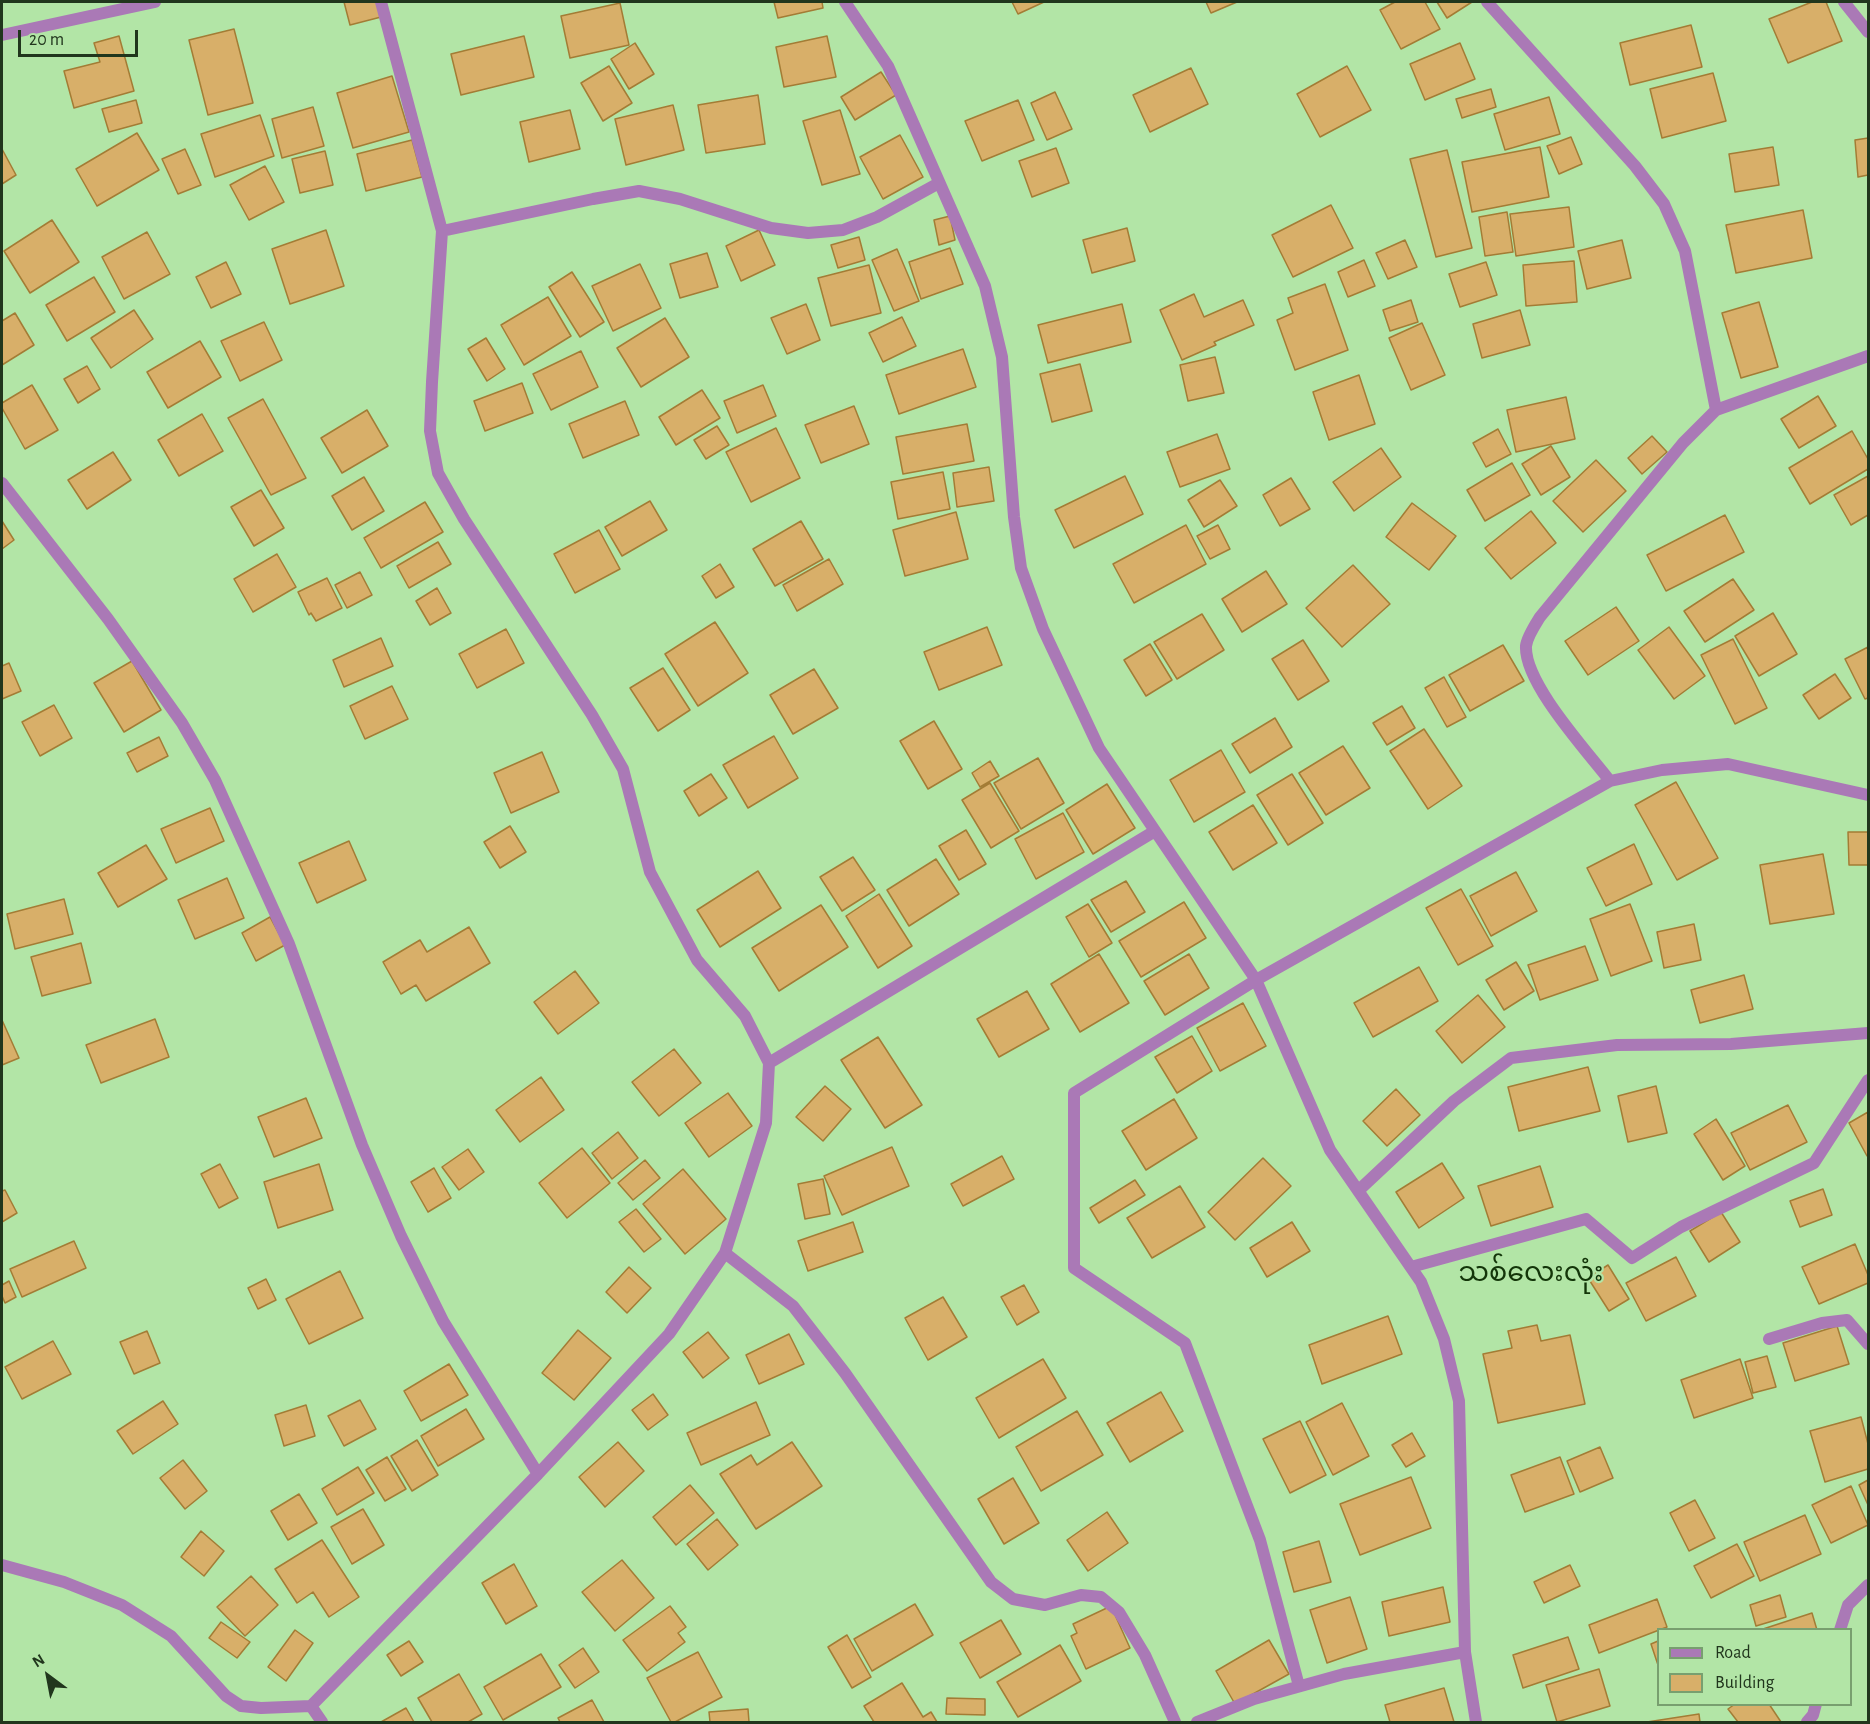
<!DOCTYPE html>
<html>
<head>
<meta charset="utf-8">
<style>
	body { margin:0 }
	#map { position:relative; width:1870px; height:1724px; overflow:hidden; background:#b2e5a6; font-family:"Alegreya Sans",sans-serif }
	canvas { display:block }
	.frame { position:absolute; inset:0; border:3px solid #21361d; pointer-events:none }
	.legend { position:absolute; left:1657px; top:1628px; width:195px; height:78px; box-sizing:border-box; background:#b2e5a6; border:2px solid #789f6f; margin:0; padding:8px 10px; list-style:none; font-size:18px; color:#21361d }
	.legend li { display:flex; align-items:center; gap:12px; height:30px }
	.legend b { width:30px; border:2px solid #789f6f }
	.north { position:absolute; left:18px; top:1646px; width:60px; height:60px; -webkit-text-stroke:4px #b2e5a6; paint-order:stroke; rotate:328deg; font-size:16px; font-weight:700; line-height:24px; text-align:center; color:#21361d }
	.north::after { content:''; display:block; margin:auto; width:21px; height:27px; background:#21361d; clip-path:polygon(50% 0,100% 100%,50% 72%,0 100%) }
	.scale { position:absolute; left:18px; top:30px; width:120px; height:27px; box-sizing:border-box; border:3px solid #21361d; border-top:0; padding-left:8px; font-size:18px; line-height:21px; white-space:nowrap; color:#21361d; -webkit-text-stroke:4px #b2e5a6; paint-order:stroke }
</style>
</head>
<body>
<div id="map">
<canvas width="1870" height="1724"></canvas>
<div class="frame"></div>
<ul class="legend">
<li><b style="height:8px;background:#aa79b6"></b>Road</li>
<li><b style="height:16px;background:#d8af69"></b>Building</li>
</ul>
<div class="north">N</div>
<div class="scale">20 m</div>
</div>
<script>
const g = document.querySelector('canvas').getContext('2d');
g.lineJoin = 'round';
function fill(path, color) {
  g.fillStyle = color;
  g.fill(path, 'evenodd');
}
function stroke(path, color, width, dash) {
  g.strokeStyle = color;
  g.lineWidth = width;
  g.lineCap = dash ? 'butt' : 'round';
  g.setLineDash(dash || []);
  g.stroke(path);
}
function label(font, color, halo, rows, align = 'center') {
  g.font = font + ' "Alegreya Sans","Noto Sans Myanmar",sans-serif';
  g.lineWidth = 4.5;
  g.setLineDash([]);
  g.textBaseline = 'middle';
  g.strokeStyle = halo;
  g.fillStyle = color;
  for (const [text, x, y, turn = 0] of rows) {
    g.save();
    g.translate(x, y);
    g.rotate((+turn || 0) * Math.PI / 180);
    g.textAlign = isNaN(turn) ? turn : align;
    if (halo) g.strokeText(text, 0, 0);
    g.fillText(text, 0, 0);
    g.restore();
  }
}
const building = new Path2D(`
	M344,2H377L381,17L350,25Z
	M774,2H822L823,8L778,18Z
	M1012,2H1044L1018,14Z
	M1206,2H1237L1211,13Z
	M1395,2H1425L1440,29L1401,49L1380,10Z
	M1437,2H1472L1447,18Z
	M1812,2H1826L1842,41L1788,63L1769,19Z
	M620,3L629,45L570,58L561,16Z
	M1691,25L1702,67L1630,85L1620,43Z
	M234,29L253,103L208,115L189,40Z
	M119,36L134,91L74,108L64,71L100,62L94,43Z
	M524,36L534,77L461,95L451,54Z
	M827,36L836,77L784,87L776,47Z
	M635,43L654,74L629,89L611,59Z
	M1460,43L1475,79L1425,100L1410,64Z
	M609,66L632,103L603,121L581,83Z
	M1347,66L1371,110L1320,137L1297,94Z
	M1191,68L1208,104L1150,132L1133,95Z
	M881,72L896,95L855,120L841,97Z
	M1713,73L1726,121L1662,138L1650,89Z
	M392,76L409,132L353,148L337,93Z
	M1491,89L1496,107L1462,118L1456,99Z
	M1055,92L1072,129L1047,140L1031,103Z
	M758,95L765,144L706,153L698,105Z
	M1549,97L1560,134L1505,150L1494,114Z
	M136,100L142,123L109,132L102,109Z
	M1018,100L1034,140L982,161L965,121Z
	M673,105L684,150L626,165L615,119Z
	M313,107L324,146L282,158L272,119Z
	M570,110L580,149L529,162L520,122Z
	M840,110L860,174L822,185L803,121Z
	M260,115L274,156L215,177L201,134Z
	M137,133L159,170L97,206L76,169Z
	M900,135L923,177L883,199L860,157Z
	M1571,137L1582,164L1559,174L1547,146Z
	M1868,138V175L1858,177L1855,140Z
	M412,140L422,177L366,191L357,154Z
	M1540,147L1549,197L1472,212L1462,162Z
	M1773,147L1779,185L1735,192L1729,154Z
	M1056,148L1069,183L1032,197L1019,161Z
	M2,149L16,175L2,184Z
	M185,149L201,185L178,194L162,159Z
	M1447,150L1472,248L1436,257L1410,159Z
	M325,151L333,185L300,193L292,159Z
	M265,166L284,202L249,220L230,185Z
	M1331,205L1353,248L1293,277L1272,235Z
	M1569,207L1574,247L1516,256L1510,214Z
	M1803,210L1812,258L1736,273L1726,225Z
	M1507,212L1513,252L1485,256L1479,217Z
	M950,216L955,240L939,245L934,220Z
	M52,220L79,262L30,293L4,251Z
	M1127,228L1135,261L1092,273L1083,240Z
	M326,230L344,286L290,304L272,249Z
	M759,230L775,265L741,281L726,246Z
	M147,232L170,274L124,299L102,257Z
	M859,237L865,260L838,268L831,245Z
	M1405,240L1417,267L1388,279L1376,253Z
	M1622,240L1631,278L1587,289L1578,251Z
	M950,248L963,284L921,299L909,262Z
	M897,249L919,301L894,311L872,260Z
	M707,253L718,287L680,298L670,264Z
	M1364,260L1375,286L1348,297L1338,272Z
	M1574,261L1577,302L1526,306L1523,265Z
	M226,262L241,294L211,308L196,277Z
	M1486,262L1497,295L1460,307L1449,274Z
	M640,264L661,308L613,331L592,286Z
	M869,265L881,313L831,326L818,278Z
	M572,272L604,322L580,337L549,287Z
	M94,277L115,312L67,341L46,305Z
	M1325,284L1348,350L1295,370L1277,320L1293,313L1288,298Z
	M1194,294L1204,317L1243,300L1254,325L1214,342L1216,345L1182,360L1160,310Z
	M548,297L571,336L524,365L501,325Z
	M1411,300L1418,322L1390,331L1383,310Z
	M1759,302L1778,367L1741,378L1722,313Z
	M806,304L820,340L787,354L771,318Z
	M1122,304L1131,342L1048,363L1038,325Z
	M134,310L153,339L111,368L91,338Z
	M1520,310L1530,345L1482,358L1473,324Z
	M15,313L34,345L2,365V321Z
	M902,317L916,346L883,362L869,333Z
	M665,318L689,357L641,387L617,348Z
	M264,322L282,360L240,381L221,341Z
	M1422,323L1445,375L1411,390L1389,338Z
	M486,338L505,369L487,381L468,349Z
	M200,341L221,377L168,408L147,372Z
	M963,349L976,387L899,414L886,375Z
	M581,351L598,387L551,410L533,374Z
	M1215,357L1224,393L1188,401L1180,365Z
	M1080,364L1092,411L1052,422L1040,374Z
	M87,366L100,389L78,403L64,379Z
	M1359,375L1375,424L1329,440L1313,392Z
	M522,383L533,413L485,431L474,401Z
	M32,385L58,430L25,449L2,408V403Z
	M763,385L776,416L737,433L724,401Z
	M702,390L720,418L676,445L659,417Z
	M1818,396L1836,426L1799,448L1781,419Z
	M1566,397L1575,439L1516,452L1507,410Z
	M263,399L306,478L271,495L228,418Z
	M625,401L639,435L583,458L569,424Z
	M854,406L869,444L821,463L805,425Z
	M367,410L388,446L342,473L321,438Z
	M202,414L223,451L179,476L158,440Z
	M967,424L974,461L903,474L896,437Z
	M717,426L729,445L706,459L694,440Z
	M776,428L800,478L751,502L726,452Z
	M1498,429L1511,454L1486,467L1473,443Z
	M1852,431L1868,459V469L1810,504L1789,468Z
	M1217,434L1230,469L1180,487L1167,452Z
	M1652,436L1667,452L1642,474L1628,458Z
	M1551,446L1570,477L1541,495L1522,464Z
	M1381,448L1401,477L1354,511L1333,482Z
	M113,452L131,480L87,509L68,480Z
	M1596,460L1626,491L1583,532L1553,501Z
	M1512,463L1530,495L1485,521L1467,490Z
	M989,467L994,501L957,507L953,473Z
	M943,472L950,509L898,519L891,482Z
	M1125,476L1143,514L1074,548L1055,510Z
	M1868,476V515L1851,525L1834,495Z
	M364,477L384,511L352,530L332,496Z
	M1291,478L1310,509L1280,526L1263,495Z
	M1220,480L1237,506L1204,527L1188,500Z
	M261,490L284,528L254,546L231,507Z
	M650,501L667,530L622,556L605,527Z
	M425,502L443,532L381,568L364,538Z
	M1412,503L1456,536L1429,570L1386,537Z
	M1531,511L1556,543L1511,579L1485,548Z
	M956,512L968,559L905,576L893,530Z
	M1725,515L1744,552L1666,591L1647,555Z
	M2,521L14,540L2,549Z
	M801,521L823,559L775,586L753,549Z
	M1186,525L1206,564L1134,603L1113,564Z
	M1218,525L1230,549L1210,559L1197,536Z
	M599,530L620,569L575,593L554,554Z
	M438,542L451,564L409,588L397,566Z
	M277,554L296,587L253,612L234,579Z
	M829,559L843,584L797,611L783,585Z
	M720,564L734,587L716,598L702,576Z
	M1353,565L1390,604L1342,647L1306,608Z
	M1266,571L1287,604L1242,632L1222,599Z
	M360,572L372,595L347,608L335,585Z
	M327,578L342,608L316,621L311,613L309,615L298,592Z
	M1733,579L1754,610L1705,642L1684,611Z
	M437,588L451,613L430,625L416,601Z
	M1616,607L1639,641L1588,675L1565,641Z
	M1773,613L1797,654L1759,676L1735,636Z
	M1202,614L1224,650L1177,679L1154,642Z
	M715,622L748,673L698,706L665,654Z
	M987,627L1002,665L939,690L924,652Z
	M1669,627L1705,676L1674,699L1638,650Z
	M506,629L524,663L477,688L459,654Z
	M381,638L393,666L344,687L333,660Z
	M1733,639L1767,708L1735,724L1701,655Z
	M1303,640L1329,681L1298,700L1272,659Z
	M1150,644L1172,680L1146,696L1124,660Z
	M1503,645L1524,681L1470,711L1449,675Z
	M1868,647V698L1865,699L1845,659Z
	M132,661L161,710L124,732L94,683Z
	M9,663L21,691L2,699V666Z
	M663,668L690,710L658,731L630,688Z
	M814,669L838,708L793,734L770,695Z
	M1835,674L1851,698L1819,719L1803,695Z
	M1444,677L1466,717L1447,727L1425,688Z
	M392,686L408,719L365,739L350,706Z
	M54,705L72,738L40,756L22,722Z
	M1402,706L1415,728L1387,745L1373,723Z
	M1275,718L1292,747L1250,773L1232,744Z
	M934,721L962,769L928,789L900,741Z
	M1424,729L1462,786L1428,809L1390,751Z
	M774,736L798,778L748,808L723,765Z
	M159,737L168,756L137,772L127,753Z
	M1343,746L1370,788L1326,815L1299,773Z
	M1221,750L1245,792L1194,822L1170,780Z
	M542,752L559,792L511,813L494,773Z
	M1038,758L1064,803L1021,829L994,783Z
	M990,761L999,776L980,787L972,773Z
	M711,774L727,798L699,816L684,791Z
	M1292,774L1323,823L1288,845L1257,795Z
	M1676,782L1718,858L1677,880L1635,805Z
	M990,783L1019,831L991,848L962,800Z
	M1107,784L1135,828L1093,854L1066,810Z
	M1253,805L1277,843L1233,870L1209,832Z
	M210,808L224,841L176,863L161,829Z
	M1063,813L1084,852L1036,879L1015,839Z
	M510,826L526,852L500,868L484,842Z
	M966,830L986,864L959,880L939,846Z
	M1848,832H1868V865H1849Z
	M349,841L366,880L317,903L299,863Z
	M1634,844L1652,884L1606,906L1587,868Z
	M146,845L167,879L118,907L98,873Z
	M1823,854L1834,914L1770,924L1760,865Z
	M853,857L875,890L842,911L820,877Z
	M936,859L959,894L909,926L887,890Z
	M758,871L781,908L720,947L697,910Z
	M1516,872L1537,911L1491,936L1470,896Z
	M227,878L244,918L195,939L178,900Z
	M1126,881L1145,912L1111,932L1091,900Z
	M1461,889L1493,946L1458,965L1426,908Z
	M879,894L912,946L878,968L846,916Z
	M64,899L73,934L15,949L7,914Z
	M1184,902L1206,938L1141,977L1119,941Z
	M1088,904L1112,943L1089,957L1066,917Z
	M1630,904L1652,961L1611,976L1590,919Z
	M821,905L848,947L779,991L752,948Z
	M270,917L285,945L256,961L242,933Z
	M1694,924L1701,960L1664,968L1657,932Z
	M469,927L490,963L426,1001L416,985L401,994L383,962L420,940L427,952Z
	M81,943L91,983L42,996L31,957Z
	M1585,946L1598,980L1540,1000L1528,965Z
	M1099,954L1129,1003L1080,1032L1051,984Z
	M1189,954L1209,988L1165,1015L1144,981Z
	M1516,962L1534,991L1504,1010L1486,980Z
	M1419,967L1438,1001L1373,1037L1354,1003Z
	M575,971L599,1003L558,1034L534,1002Z
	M1744,975L1753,1009L1700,1023L1691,990Z
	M1027,991L1049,1029L999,1057L977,1019Z
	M1478,995L1505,1027L1462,1063L1436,1031Z
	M1243,1003L1266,1046L1220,1071L1197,1028Z
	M155,1019L169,1057L101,1083L86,1045Z
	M2,1020L19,1058L2,1065Z
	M1192,1036L1212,1071L1177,1093L1155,1057Z
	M878,1037L922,1105L885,1128L841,1060Z
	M674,1049L701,1083L659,1116L632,1082Z
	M1588,1067L1600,1111L1519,1131L1508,1087Z
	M541,1077L564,1110L520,1142L496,1110Z
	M825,1086L851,1109L823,1141L796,1117Z
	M1656,1086L1667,1133L1628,1142L1618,1096Z
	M1396,1089L1420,1115L1387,1146L1363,1121Z
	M728,1093L752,1126L709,1157L685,1123Z
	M306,1098L322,1138L274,1157L258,1117Z
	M1174,1099L1197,1138L1146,1170L1122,1131Z
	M1788,1105L1807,1142L1750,1170L1731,1133Z
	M1868,1112V1156H1867L1849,1123Z
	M1716,1119L1745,1166L1723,1180L1694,1134Z
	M618,1132L638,1158L612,1179L592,1153Z
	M892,1147L909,1186L842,1215L824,1176Z
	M582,1148L610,1183L567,1218L539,1183Z
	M468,1149L484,1172L459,1190L442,1167Z
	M1002,1156L1014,1179L963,1206L951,1184Z
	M1263,1158L1291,1186L1235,1240L1208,1212Z
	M645,1160L660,1178L633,1200L618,1183Z
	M1442,1163L1464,1198L1419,1228L1396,1192Z
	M220,1164L238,1198L219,1208L201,1174Z
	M319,1164L333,1210L278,1228L264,1182Z
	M1540,1166L1553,1207L1491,1226L1478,1186Z
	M434,1168L451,1198L428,1212L411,1182Z
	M683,1169L726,1219L685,1254L643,1204Z
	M823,1179L830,1214L805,1219L798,1184Z
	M1135,1180L1145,1195L1099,1223L1090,1208Z
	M1180,1186L1205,1227L1152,1258L1127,1218Z
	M1823,1189L1832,1215L1800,1227L1790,1201Z
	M5,1190L17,1213L2,1222V1191Z
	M636,1209L661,1239L644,1252L619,1222Z
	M1721,1212L1740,1242L1709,1262L1690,1231Z
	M853,1222L863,1252L808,1271L798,1241Z
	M1292,1222L1310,1251L1267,1277L1250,1248Z
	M74,1241L86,1268L22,1297L10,1269Z
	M1855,1244L1868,1275V1283L1819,1304L1802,1267Z
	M1676,1257L1696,1296L1646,1321L1626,1283Z
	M1608,1265L1629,1299L1609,1311L1588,1278Z
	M629,1267L651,1288L627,1313L606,1292Z
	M340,1271L363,1318L309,1344L286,1299Z
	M266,1279L276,1300L258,1309L248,1288Z
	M9,1281L16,1297L5,1303L2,1296V1285Z
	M1024,1285L1039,1312L1017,1325L1001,1297Z
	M943,1297L967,1337L928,1360L905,1318Z
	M1388,1316L1402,1354L1322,1384L1309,1345Z
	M1537,1325L1541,1341L1570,1335L1585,1404L1498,1423L1483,1354L1512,1348L1508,1331Z
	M1837,1326L1849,1364L1795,1381L1783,1343Z
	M578,1330L611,1358L574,1400L542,1373Z
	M147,1331L160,1363L134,1374L120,1342Z
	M708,1332L729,1358L703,1378L683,1352Z
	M789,1334L804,1364L759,1384L746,1355Z
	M53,1341L71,1374L22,1399L5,1367Z
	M1767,1356L1776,1387L1753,1393L1745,1362Z
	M1043,1359L1066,1398L999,1438L976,1398Z
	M1740,1359L1753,1398L1694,1418L1681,1380Z
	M449,1364L468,1395L421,1421L404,1391Z
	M1161,1392L1183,1431L1130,1462L1107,1423Z
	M653,1394L668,1415L648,1430L632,1410Z
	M360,1400L376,1429L344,1446L328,1416Z
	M163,1401L178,1424L133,1454L117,1431Z
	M756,1402L770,1435L701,1465L687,1433Z
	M1342,1403L1369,1456L1333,1475L1306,1422Z
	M306,1405L315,1436L284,1446L275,1415Z
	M466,1409L484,1439L438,1466L421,1436Z
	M1077,1411L1103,1455L1041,1491L1016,1447Z
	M1861,1417L1868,1444V1469L1825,1482L1810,1431Z
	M1300,1421L1326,1475L1290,1493L1263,1439Z
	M1412,1433L1425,1456L1406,1467L1392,1445Z
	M417,1440L438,1475L412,1491L391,1456Z
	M618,1442L644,1471L605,1507L579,1477Z
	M792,1442L822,1486L756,1529L720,1474L751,1455L757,1465Z
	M1600,1447L1613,1478L1580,1492L1567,1461Z
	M387,1457L406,1489L385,1501L366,1470Z
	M1560,1457L1574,1494L1525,1512L1511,1475Z
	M183,1460L207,1491L185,1509L160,1478Z
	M358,1467L374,1493L337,1515L322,1489Z
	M1411,1477L1431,1528L1360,1555L1340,1504Z
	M1013,1478L1039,1523L1004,1544L978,1499Z
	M1868,1480V1505L1859,1485Z
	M690,1485L714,1513L676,1545L653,1517Z
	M1851,1486L1868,1525L1831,1543L1812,1505Z
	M299,1494L317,1523L288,1540L271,1511Z
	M1695,1500L1715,1538L1689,1551L1670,1513Z
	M363,1509L384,1545L352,1564L331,1527Z
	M1107,1512L1128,1543L1088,1571L1067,1540Z
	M1805,1515L1821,1554L1760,1581L1744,1542Z
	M717,1519L738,1545L708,1570L687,1544Z
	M201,1531L224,1551L204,1576L181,1557Z
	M322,1540L359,1597L329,1617L313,1592L297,1603L275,1569Z
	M1319,1541L1331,1582L1294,1592L1283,1552Z
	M1737,1544L1754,1576L1711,1598L1694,1566Z
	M622,1560L654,1598L615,1631L582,1592Z
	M514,1564L537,1606L506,1624L482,1583Z
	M1570,1565L1580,1586L1544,1603L1534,1582Z
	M251,1576L278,1605L245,1636L217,1607Z
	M1443,1587L1450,1622L1389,1636L1382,1602Z
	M1780,1595L1786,1617L1756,1626L1750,1605Z
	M1350,1597L1367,1649L1327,1663L1310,1610Z
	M1657,1599L1667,1627L1599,1653L1589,1625Z
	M915,1604L933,1635L872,1671L854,1639Z
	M670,1606L686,1627L678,1633L685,1642L647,1671L623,1640Z
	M1111,1606L1130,1648L1086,1669L1071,1636L1077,1633L1073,1624Z
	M1812,1613L1817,1630H1760Z
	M1001,1620L1021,1654L980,1678L960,1643Z
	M221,1622L250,1642L237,1658L209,1638Z
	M295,1630L313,1643L286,1681L268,1667Z
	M847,1635L871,1677L852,1688L828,1647Z
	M1568,1637L1579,1669L1523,1688L1513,1655Z
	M1269,1640L1289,1674L1235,1704L1216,1671Z
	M409,1641L423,1662L401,1676L387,1655Z
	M1658,1641V1665L1651,1644Z
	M1060,1645L1081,1681L1018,1717L997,1682Z
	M583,1648L599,1672L575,1688L559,1665Z
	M698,1652L722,1697L675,1722H671L647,1678Z
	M541,1654L561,1687L503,1720L484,1687Z
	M1599,1669L1610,1706L1557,1722L1546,1685Z
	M459,1674L482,1714L468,1722H432L418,1698Z
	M902,1683L923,1717L931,1712L937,1722H874L864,1706Z
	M1444,1688L1454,1722H1390L1385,1705Z
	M947,1698L985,1699V1715L946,1714Z
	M592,1700L604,1722H560L558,1718Z
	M1735,1704H1769L1781,1722H1738L1728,1709Z
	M406,1708L414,1722H381Z
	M748,1709L749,1722H710L709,1712Z
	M1699,1714L1700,1722H1647Z`);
fill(building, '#d8af69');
stroke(building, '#a37c35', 1.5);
stroke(new Path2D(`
	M381,2L442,231
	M845,2L888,66L985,286L1002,357L1014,517L1021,568L1043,629L1099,748L1256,980L1330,1150L1421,1282L1444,1339L1459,1401L1465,1652L1476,1722
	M1487,2L1635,166L1664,204L1685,251L1716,410L1683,443L1540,617C1535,625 1527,637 1526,646C1524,683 1587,751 1610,781
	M1844,2L1868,32
	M2,35L155,2
	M1716,410L1868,356
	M2,483L108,619L182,723L215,780L289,944L362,1145L401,1236L443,1321L538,1474
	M769,1063L1155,831
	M1358,1191L1454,1101L1511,1058L1617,1045L1731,1044L1868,1033
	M725,1253L793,1306L845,1373L991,1582L1013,1599L1045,1605L1081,1595L1101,1597L1119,1612L1145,1655L1175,1722
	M1411,1267L1586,1219L1632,1258L1681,1227L1814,1163L1868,1080
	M1769,1339L1822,1323L1847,1320L1868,1344
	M2,1565L64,1582L122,1605L171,1636L226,1696L241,1706L261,1708L311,1706L538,1474L669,1334L725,1253L766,1123L769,1063L745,1016L697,960L650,872L623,769L592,715L464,519L438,473L430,431L432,382L442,231L593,199L639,191L680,199L771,228L808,233L843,230L877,217L939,183
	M1840,1630L1848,1605L1868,1585
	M1299,1686L1260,1540L1185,1343L1074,1268V1093L1256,980L1610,781L1662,770L1728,764L1868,795
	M311,1706L322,1722
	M1197,1722L1254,1699L1344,1674L1465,1652
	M1807,1722L1813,1715L1816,1704`), '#aa79b6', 12);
label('27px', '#133509', '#b2e5a6', [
	["သစ်လေးလုံး",1531,1273]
]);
</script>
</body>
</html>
